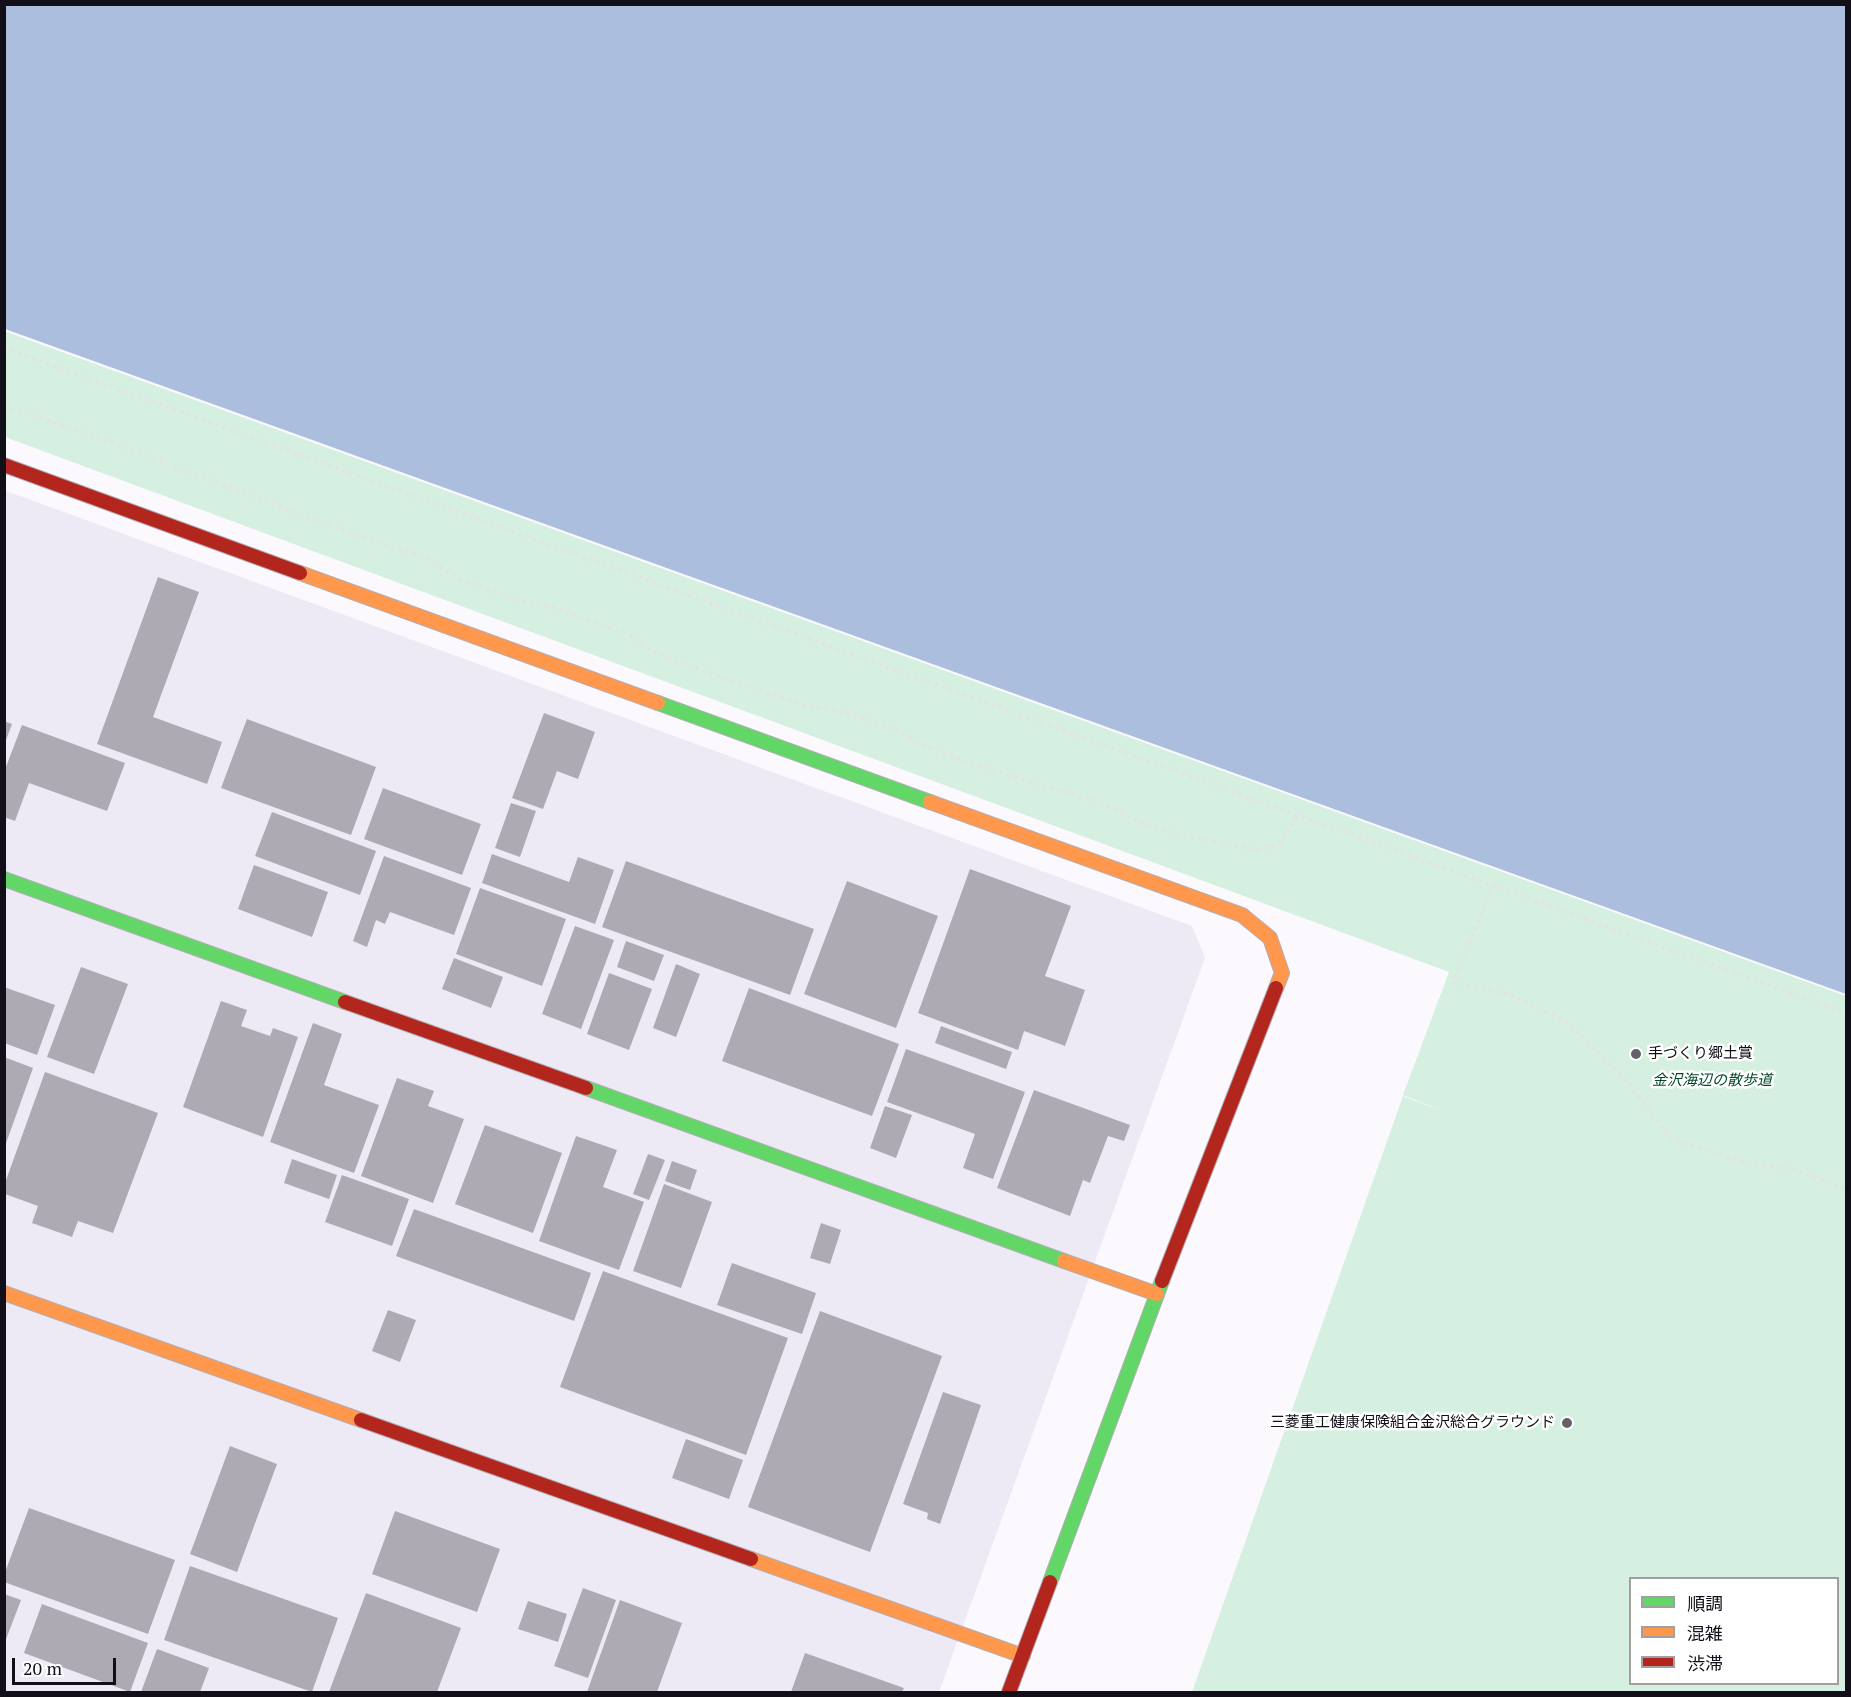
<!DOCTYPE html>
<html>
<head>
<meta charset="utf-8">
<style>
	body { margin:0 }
	#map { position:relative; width:1851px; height:1697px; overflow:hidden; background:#fbf9fe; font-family:"PT Serif","Noto Sans JP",serif }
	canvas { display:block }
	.frame { position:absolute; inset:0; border:6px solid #130f19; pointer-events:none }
	.legend { position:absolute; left:1629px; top:1577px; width:210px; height:108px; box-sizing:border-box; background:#fff; border:2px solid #a19fa3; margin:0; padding:8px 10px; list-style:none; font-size:18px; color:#130f19 }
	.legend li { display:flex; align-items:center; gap:12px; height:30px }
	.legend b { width:30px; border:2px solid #a19fa3 }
	.scale { position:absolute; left:12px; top:1658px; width:104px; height:27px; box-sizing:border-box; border:3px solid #130f19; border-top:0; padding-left:8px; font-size:18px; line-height:21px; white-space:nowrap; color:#130f19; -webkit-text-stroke:4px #fff; paint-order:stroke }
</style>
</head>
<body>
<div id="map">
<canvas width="1851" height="1697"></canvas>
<div class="frame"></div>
<ul class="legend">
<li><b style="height:8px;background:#63d668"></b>順調</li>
<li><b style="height:8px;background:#ff974d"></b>混雑</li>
<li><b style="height:8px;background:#b3261e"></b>渋滞</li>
</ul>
<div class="scale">20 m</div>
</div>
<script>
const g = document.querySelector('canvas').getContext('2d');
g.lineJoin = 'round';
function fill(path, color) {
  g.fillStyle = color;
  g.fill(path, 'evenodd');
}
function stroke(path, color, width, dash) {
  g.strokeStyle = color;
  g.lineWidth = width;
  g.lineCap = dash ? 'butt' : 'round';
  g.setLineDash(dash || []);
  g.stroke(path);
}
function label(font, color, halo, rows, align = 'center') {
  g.font = font + ' "PT Serif","Noto Sans JP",serif';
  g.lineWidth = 5;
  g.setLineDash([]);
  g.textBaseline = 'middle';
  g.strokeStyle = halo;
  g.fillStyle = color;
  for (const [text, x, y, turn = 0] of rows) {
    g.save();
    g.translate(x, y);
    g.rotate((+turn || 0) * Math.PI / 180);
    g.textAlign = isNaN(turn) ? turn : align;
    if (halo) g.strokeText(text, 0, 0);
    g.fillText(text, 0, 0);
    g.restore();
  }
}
fill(new Path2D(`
	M4,490L1192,926L1205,958L939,1692H5Z`), '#eeeaf5');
fill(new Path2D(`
	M4,331L1846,996V1692H1192L1403,1096L1452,1115L1403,1095L1449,972L5,437ZM1630,1578H1838V1684H1630Z`), '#d5f0e1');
fill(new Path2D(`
	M4,5H1846V994L5,329Z`), '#abbede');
fill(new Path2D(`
	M158,577L199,592L153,717L222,742L207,784L97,744Z
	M544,713L595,732L578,779L557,771L543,809L512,798Z
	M247,719L376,767L351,835L221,788Z
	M4,721L12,724L5,743H4Z
	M22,725L125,763L107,811L29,783L15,821L4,817V772Z
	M383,788L481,824L462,875L364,839Z
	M511,803L536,811L520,857L495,848Z
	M272,812L376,851L360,895L255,856Z
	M492,854L569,882L578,857L614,870L595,924L482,883Z
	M384,856L471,888L454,935L390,912L385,924L376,920L367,947L353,941Z
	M626,861L814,929L790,995L602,927Z
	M254,865L328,892L312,937L238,909Z
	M970,869L1071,906L1045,976L1085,990L1065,1046L1024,1031L1018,1050L918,1013Z
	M847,881L938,916L896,1028L804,994Z
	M480,888L566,919L542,986L456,954Z
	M575,926L614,940L581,1029L542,1014Z
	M626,941L664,955L654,981L617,967Z
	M454,958L503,977L491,1008L442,989Z
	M676,964L700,974L676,1037L653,1028Z
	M81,967L128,984L94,1074L47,1057Z
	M609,973L652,989L629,1050L587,1034Z
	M4,987L55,1005L37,1055L4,1043Z
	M749,988L899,1044L872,1116L722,1061Z
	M221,1001L247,1010L241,1026L270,1036L273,1028L298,1037L263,1137L183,1107Z
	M313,1023L342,1034L324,1085L379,1105L354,1173L270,1142Z
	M941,1026L1012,1052L1006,1069L935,1043Z
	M906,1049L1025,1092L993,1179L963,1168L975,1134L887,1102Z
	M4,1057L33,1068L5,1146H4Z
	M45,1072L158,1113L113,1233L78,1221L72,1237L32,1223L38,1206L5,1194V1183Z
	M397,1078L434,1091L428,1106L464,1119L433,1203L361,1176Z
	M1034,1090L1130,1125L1124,1141L1108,1136L1090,1183L1083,1180L1070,1216L997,1188Z
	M885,1106L912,1115L896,1158L870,1148Z
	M485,1125L562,1153L533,1233L455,1204Z
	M576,1136L617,1150L603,1187L644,1202L619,1270L539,1241Z
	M648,1154L665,1160L649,1200L633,1194Z
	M292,1159L337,1175L329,1199L284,1183Z
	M672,1161L697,1170L690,1190L665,1181Z
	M342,1175L409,1199L392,1246L325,1222Z
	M664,1184L712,1202L681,1288L633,1271Z
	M414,1209L591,1273L574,1321L396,1256Z
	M821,1223L841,1230L830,1264L810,1258Z
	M732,1263L816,1293L802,1334L717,1305Z
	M603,1271L788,1338L746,1455L560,1387Z
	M388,1310L416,1320L400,1362L372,1351Z
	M820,1311L942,1356L870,1552L748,1507Z
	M943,1392L981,1405L940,1524L927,1519L928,1513L903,1504Z
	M686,1439L743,1460L729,1499L672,1478Z
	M230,1446L277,1464L237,1572L190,1554Z
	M29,1508L175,1560L148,1634L4,1582V1575Z
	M395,1511L500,1549L477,1612L372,1574Z
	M190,1566L338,1618L312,1692L164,1640Z
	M583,1588L616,1600L588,1678L554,1666Z
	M366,1593L461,1628L437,1692H329Z
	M4,1594L21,1600L5,1642H4Z
	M620,1600L682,1623L657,1692H587Z
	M528,1601L567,1614L558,1642L518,1629Z
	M42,1604L148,1643L130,1692L24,1653Z
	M157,1649L209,1668L200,1692H141Z
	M805,1653L904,1688L902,1692H791Z`), '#aeaab4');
const fast = new Path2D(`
	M658,703L930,802
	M4,879L345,1002
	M586,1088L1064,1261
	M1050,1582L1162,1281`);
const slow = new Path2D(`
	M300,573L658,703
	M930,802L1242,915L1270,938L1282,973L1276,988
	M1064,1261L1157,1294
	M4,1293L361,1420
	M751,1559L1023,1656`);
const jam = new Path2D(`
	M4,465L300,573
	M345,1002L586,1088
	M1162,1281L1276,988
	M361,1420L751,1559
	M1009,1692L1050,1582`);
stroke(fast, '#b1aeb5', 16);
stroke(slow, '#b1aeb5', 16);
stroke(jam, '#b1aeb5', 16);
stroke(new Path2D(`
	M4,348L1846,1013
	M4,406L89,434L363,538L427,558L459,579L520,601L552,607L630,635L650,650L702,671L803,705L852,714L887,726L938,752L1038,785L1098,801L1139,822L1179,835L1258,850L1282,843L1297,815
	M1493,885L1453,983L1511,995L1566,1021L1629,1084L1671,1139L1750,1164L1793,1169L1846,1189`), '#e3e3e4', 4, [3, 4.5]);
stroke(fast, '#63d668', 14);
stroke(slow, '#ff974d', 14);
stroke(jam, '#b3261e', 14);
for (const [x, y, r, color] of [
	[1636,1054,6,"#646169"],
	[1567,1423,6,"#646169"]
]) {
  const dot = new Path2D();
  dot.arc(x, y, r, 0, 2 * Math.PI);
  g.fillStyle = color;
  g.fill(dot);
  stroke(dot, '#fff', 2);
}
label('15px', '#130f19', '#fff', [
	["手づくり郷土賞",1648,1054],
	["三菱重工健康保険組合金沢総合グラウンド",1555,1423,"right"]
], 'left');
label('italic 15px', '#02492c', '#fff', [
	["金沢海辺の散歩道",1712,1081]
]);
</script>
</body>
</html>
